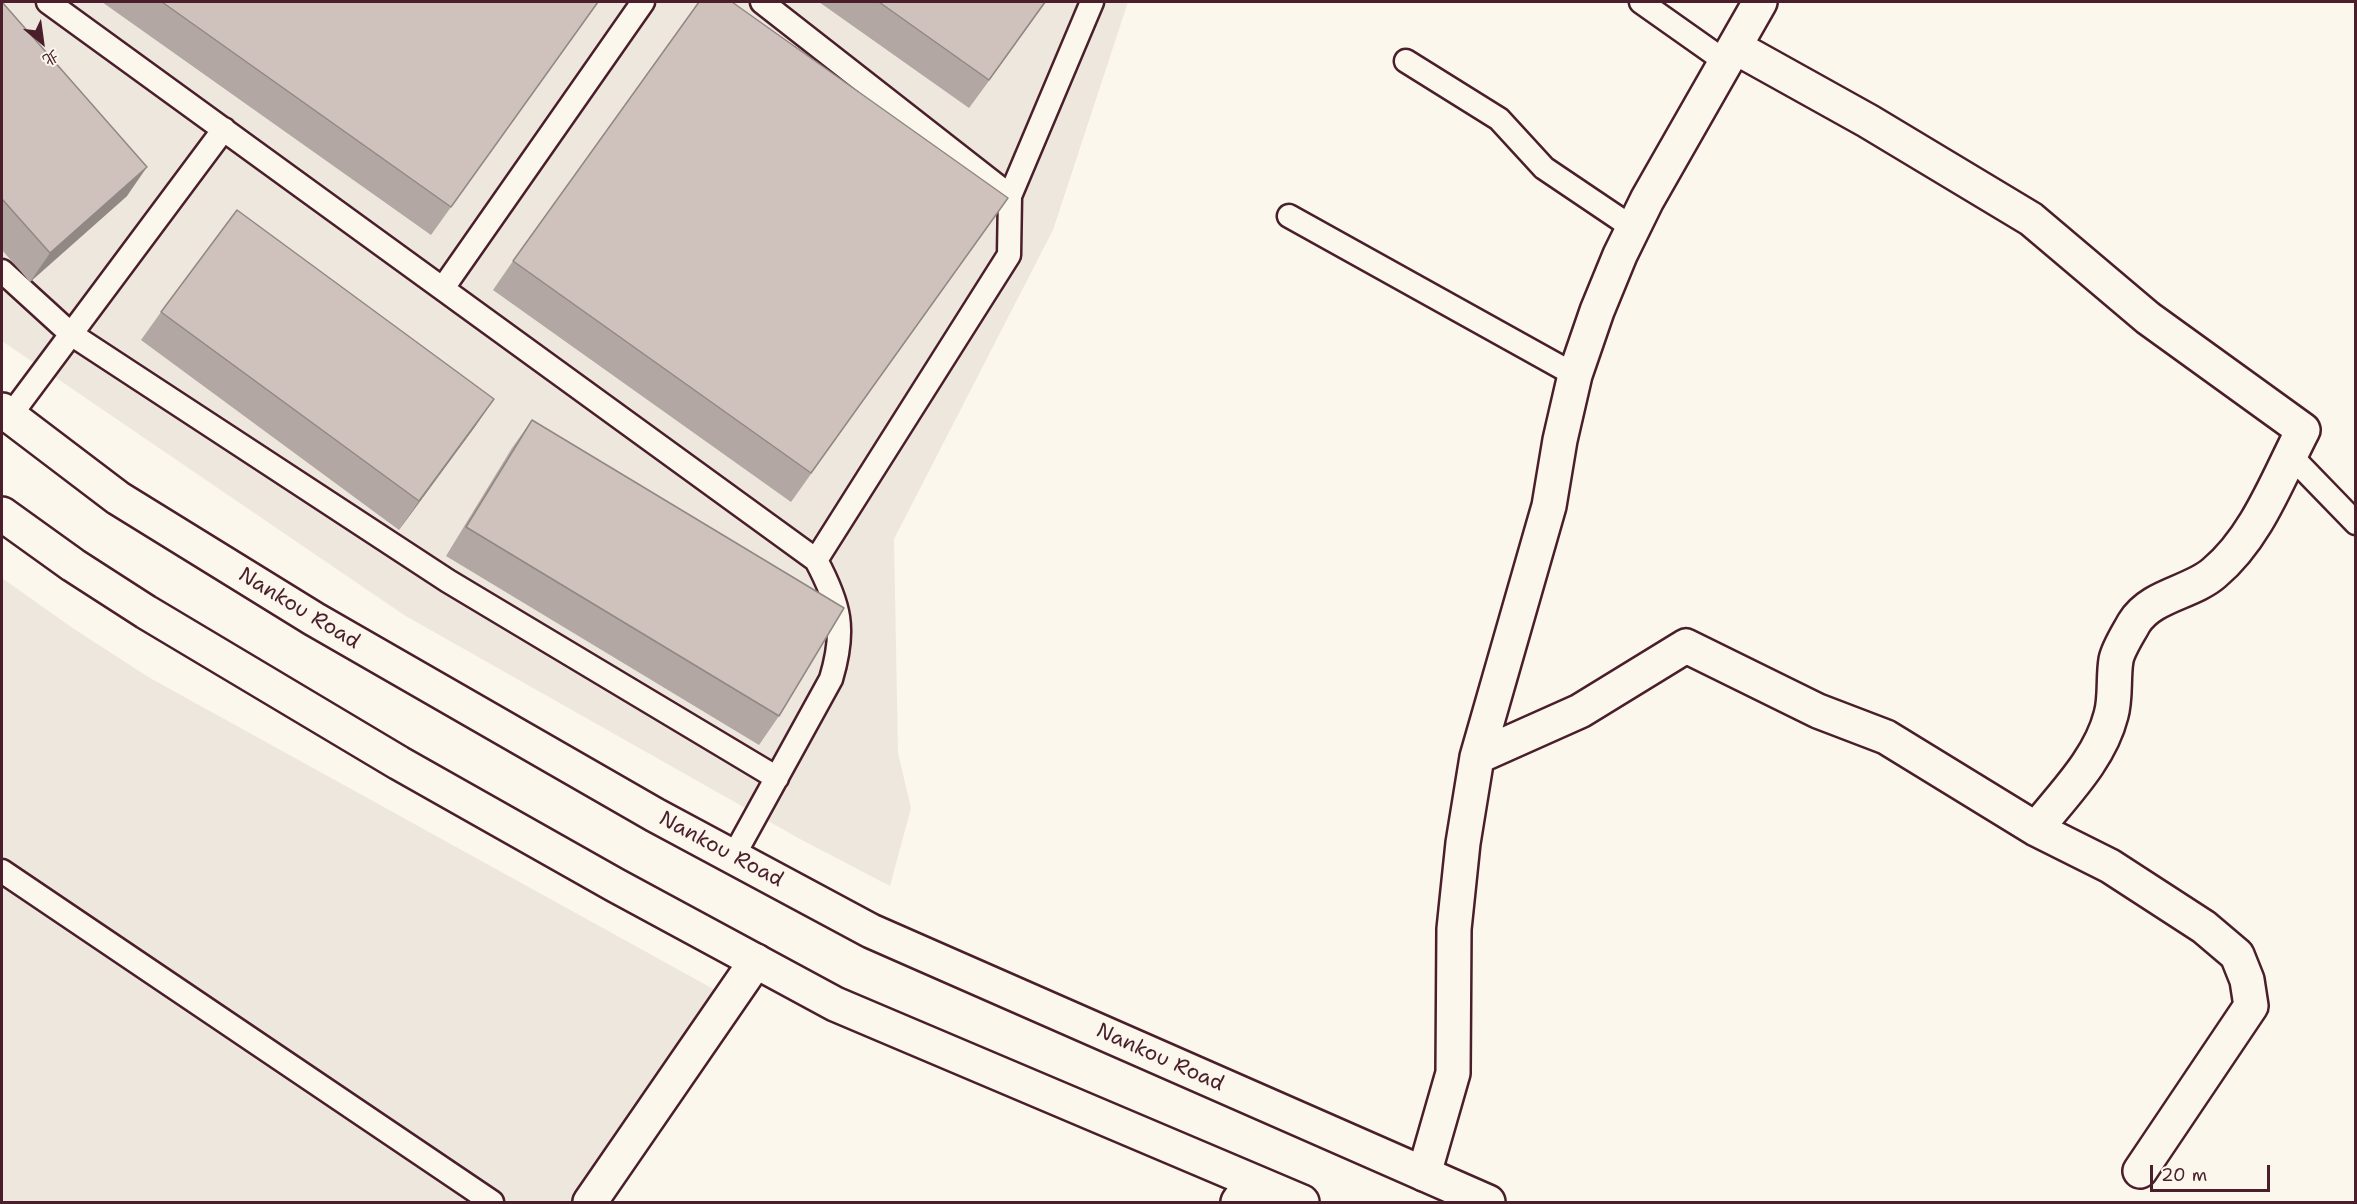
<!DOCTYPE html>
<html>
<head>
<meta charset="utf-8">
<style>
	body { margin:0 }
	#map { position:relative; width:2357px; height:1204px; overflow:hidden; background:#fbf7ec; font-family:"Shantell Sans","LXGW WenKai TC",sans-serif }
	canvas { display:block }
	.frame { position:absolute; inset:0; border:3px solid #4a1f2b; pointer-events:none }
	.north { position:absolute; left:12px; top:12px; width:60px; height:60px; -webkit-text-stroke:4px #fbf7ec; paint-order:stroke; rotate:151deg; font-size:16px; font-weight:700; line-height:24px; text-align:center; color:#4a1f2b }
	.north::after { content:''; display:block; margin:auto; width:21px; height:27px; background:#4a1f2b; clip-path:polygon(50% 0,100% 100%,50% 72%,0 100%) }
	.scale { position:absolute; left:2150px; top:1165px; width:120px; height:27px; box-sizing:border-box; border:3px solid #4a1f2b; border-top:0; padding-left:8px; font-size:18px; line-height:21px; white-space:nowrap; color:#4a1f2b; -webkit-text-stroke:4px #fbf7ec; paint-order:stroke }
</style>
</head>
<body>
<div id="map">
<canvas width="2357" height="1204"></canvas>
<div class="frame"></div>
<div class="north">北</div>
<div class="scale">20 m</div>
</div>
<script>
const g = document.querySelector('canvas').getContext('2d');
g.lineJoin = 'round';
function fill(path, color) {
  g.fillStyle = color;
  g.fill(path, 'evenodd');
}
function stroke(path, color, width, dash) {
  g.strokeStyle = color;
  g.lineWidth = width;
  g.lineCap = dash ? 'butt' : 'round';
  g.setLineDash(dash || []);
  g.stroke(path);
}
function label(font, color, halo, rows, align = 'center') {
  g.font = font + ' "Shantell Sans",sans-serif';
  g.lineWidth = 5;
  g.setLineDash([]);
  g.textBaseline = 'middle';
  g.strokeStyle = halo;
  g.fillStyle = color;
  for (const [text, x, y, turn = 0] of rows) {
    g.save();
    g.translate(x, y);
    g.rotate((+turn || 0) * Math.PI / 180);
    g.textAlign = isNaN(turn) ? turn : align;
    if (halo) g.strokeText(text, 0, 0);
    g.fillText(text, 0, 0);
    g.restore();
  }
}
fill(new Path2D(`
	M2,2H1128L1053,230L894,539L898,753L911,808L890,886L800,839L404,615L2,341Z
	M2,578L74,629L150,678L717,991L573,1202H2Z`), '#eee7de');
const lane = new Path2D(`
	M48,2L816,560C840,605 846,629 831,679L733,857
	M762,2L1010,196
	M1641,2L1726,62
	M1406,61L1499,119L1544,168L1633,228
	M1289,216L1575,375
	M2,271L71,334L448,581L777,778
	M443,288L643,2
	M10,416L224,129
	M2290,455L2356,523
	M816,560L1009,255L1010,196L1092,2
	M2,871L492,1202`);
const street = new Path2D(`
	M1735,47L1868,121L2031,219L2148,318L2303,430C2278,478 2257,537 2214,573C2191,593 2151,595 2134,623C2128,634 2118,649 2116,660C2113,678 2116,698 2111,715C2100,759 2063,795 2036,829
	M1477,757L1580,711L1686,646L1818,711L1886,737L2036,829L2110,866L2204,927L2237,955L2247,980L2251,1006L2140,1171
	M1424,1174L1453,1073L1454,929L1463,843L1477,757L1549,506L1560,440L1575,375L1597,311L1620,255L1647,200L1760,2
	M590,1202L756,961
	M1238,1202L1252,1182`);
const secondary = new Path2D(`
	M2,410L118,498L314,619L655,815L871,931L1488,1202
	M2,514L73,565L146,612L399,763L615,885L835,1004L1302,1202`);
stroke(lane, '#4a1f2b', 27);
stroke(street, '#4a1f2b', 38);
stroke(secondary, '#4a1f2b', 38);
stroke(lane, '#fbf7ec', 22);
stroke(street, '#fbf7ec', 33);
stroke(secondary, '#fbf7ec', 33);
fill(new Path2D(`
	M2,2L127,196L30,282L2,250Z
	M102,2H598L431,235Z
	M819,2H1046L969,108Z
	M1008,198L791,502L493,290L513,261Z
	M161,312L494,399L474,428L399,530L141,340Z
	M532,420L779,716L759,745L446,556L512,448Z`), '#b2a7a2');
fill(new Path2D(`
	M1046,2L969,108L989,80Z
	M147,167L127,196L30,282L50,253Z
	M494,399L474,428L399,530L419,501Z`), '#918884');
const building = new Path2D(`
	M2,2L147,167L50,253L2,199Z
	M162,2H598L451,207Z
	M699,2H732L1008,198L811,473L513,261Z
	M879,2H1045L989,80Z
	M237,210L494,399L419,501L161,312Z
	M532,420L844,608L779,716L466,527Z`);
fill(building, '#cfc2bc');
stroke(building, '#918884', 1.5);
label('21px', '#4a1f2b', '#fbf7ec', [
	["Nankou Road",299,609,31],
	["Nankou Road",721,850,28],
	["Nankou Road",1160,1058,24]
]);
</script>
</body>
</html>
